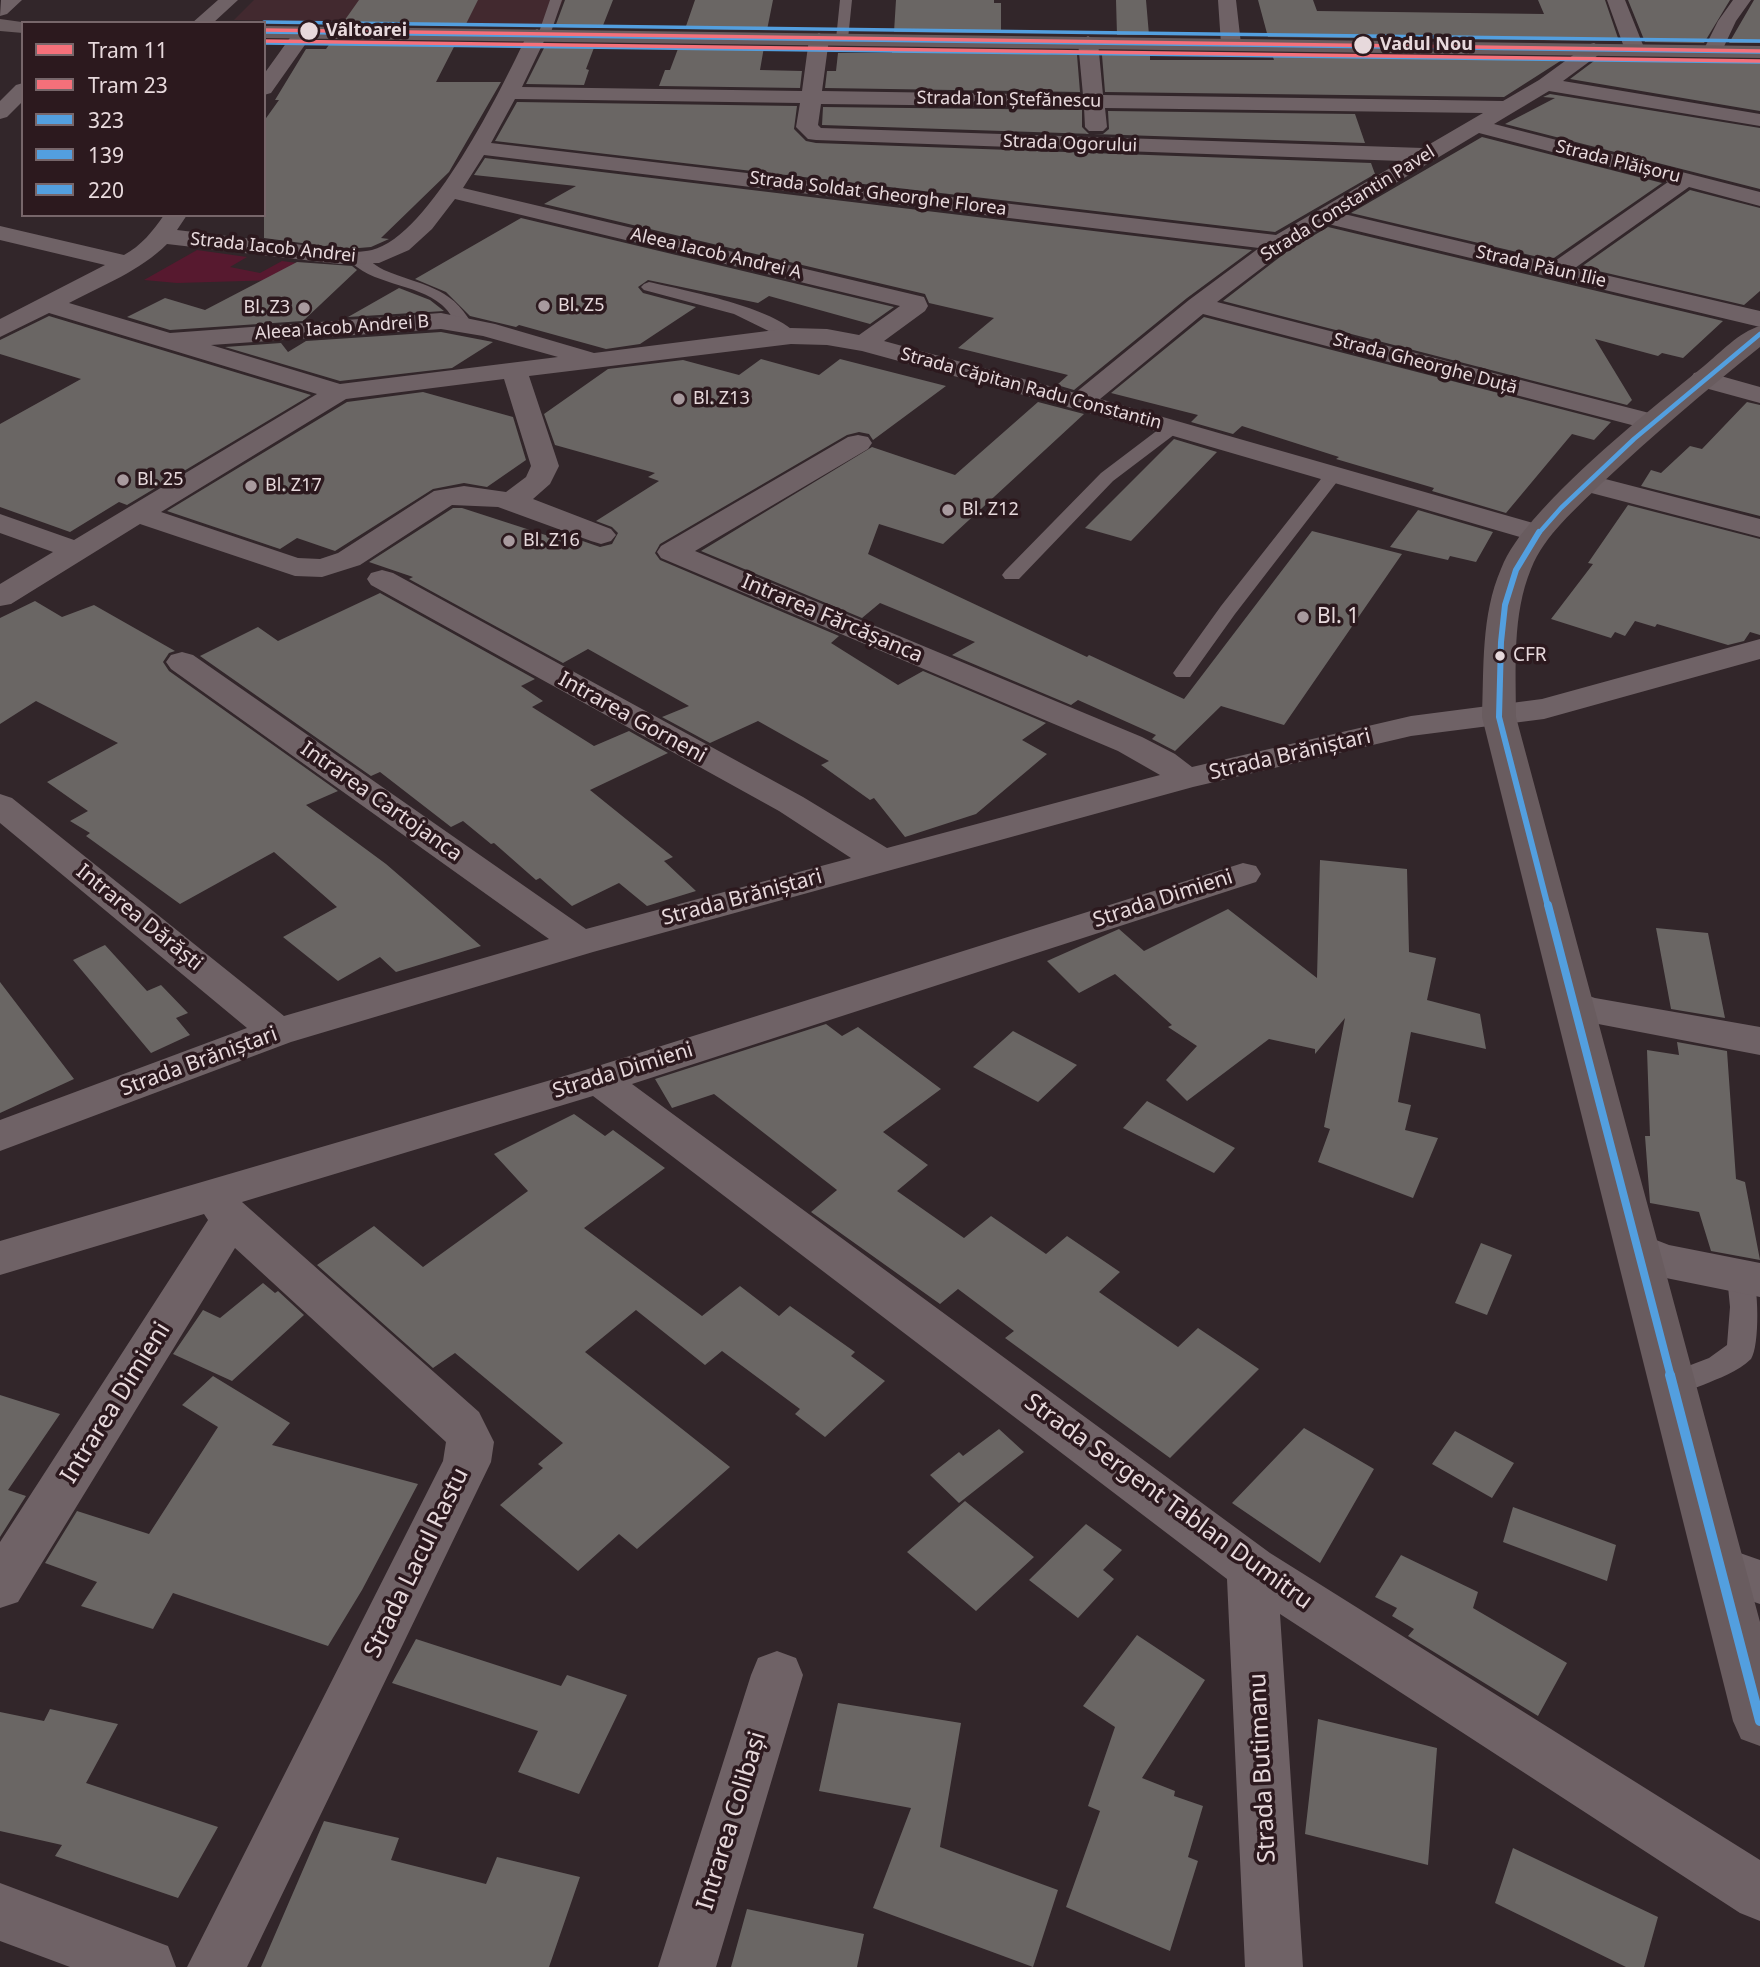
<!DOCTYPE html>
<html>
<head>
<meta charset="utf-8">
<style>
	body { margin:0 }
	#map { position:relative; width:1760px; height:1967px; overflow:hidden; background:#32262a; font-family:"Noto Sans",sans-serif }
	canvas { display:block }
	.legend { position:absolute; left:21px; top:21px; width:245px; height:196px; box-sizing:border-box; background:#2c191e; border:2px solid #77666a; margin:0; padding:9px 12px; list-style:none; font-size:21px; color:#e7d9dc }
	.legend li { display:flex; align-items:center; gap:14px; height:35px }
	.legend b { width:35px; border:2px solid #77666a }
</style>
</head>
<body>
<div id="map">
<canvas width="1760" height="1967"></canvas>
<ul class="legend">
<li><b style="height:9px;background:#f5707a"></b>Tram 11</li>
<li><b style="height:9px;background:#f5707a"></b>Tram 23</li>
<li><b style="height:9px;background:#539fdf"></b>323</li>
<li><b style="height:9px;background:#539fdf"></b>139</li>
<li><b style="height:9px;background:#539fdf"></b>220</li>
</ul>
</div>
<script>
const g = document.querySelector('canvas').getContext('2d');
g.lineJoin = 'round';
function fill(path, color) {
  g.fillStyle = color;
  g.fill(path, 'evenodd');
}
function stroke(path, color, width, dash) {
  g.strokeStyle = color;
  g.lineWidth = width;
  g.lineCap = dash ? 'butt' : 'round';
  g.setLineDash(dash || []);
  g.stroke(path);
}
function label(font, color, halo, rows, align = 'center') {
  g.font = font + ' "Noto Sans",sans-serif';
  g.lineWidth = 7;
  g.setLineDash([]);
  g.textBaseline = 'middle';
  g.strokeStyle = halo;
  g.fillStyle = color;
  for (const [text, x, y, turn = 0] of rows) {
    g.save();
    g.translate(x, y);
    g.rotate((+turn || 0) * Math.PI / 180);
    g.textAlign = isNaN(turn) ? turn : align;
    if (halo) g.strokeText(text, 0, 0);
    g.fillText(text, 0, 0);
    g.restore();
  }
}
fill(new Path2D(`
	M254,0H563L552,25L234,20Z`), '#42292f');
fill(new Path2D(`
	M197,250L247,257L230,267L260,273L282,261L327,267L313,279L177,283L144,280Z`), '#57192f');
fill(new Path2D(`
	M359,0H478L465,26L342,24Z
	M565,0H613L602,28L555,27Z
	M695,0H773L767,30L685,29Z
	M896,0H994V3H1001V33L894,32Z
	M1116,0H1146L1149,35H1117Z
	M1258,0H1313L1317,11L1544,14L1538,0H1605L1619,41L1268,37Z
	M1628,0H1730L1704,43L1645,42Z
	M1754,0H1760V43H1729Z
	M331,42L456,43L436,82H501L449,172L381,238L389,239L371,247L347,249L264,238V121L279,100H275L306,49H326Z
	M546,44L595,45L586,69L589,70L584,85L526,84Z
	M679,46L764,47L760,70L802,71L800,88L659,86L665,70H670Z
	M892,49L1077,55L1080,92L825,88L827,71H836L838,53H892Z
	M1118,52H1150V60H1274L1272,54L1565,58L1504,97L1105,92L1102,55H1118Z
	M1598,58L1760,61V111L1570,79Z
	M1550,94L1760,128V189L1505,124L1555,98L1543,97Z
	M517,102L797,106L794,129L806,141L816,143L1371,163L1375,174L1275,232L495,141Z
	M823,107L1082,110V127L1089,134H1103L1109,129L1108,111L1355,114L1365,143L822,125Z
	M1482,137L1662,183L1551,260L1351,213Z
	M485,158L1252,250L1187,298L1074,390L1057,385L1068,375L958,348L994,318L929,303L925,294L544,204L576,186L474,175Z
	M1690,190L1760,208V291L1744,305L1581,267Z
	M521,218L894,307L870,324L769,296L758,303L648,280L638,287L643,293L696,307L640,344L606,349L519,325L516,327L470,316L446,292L415,279Z
	M1328,227L1723,321L1683,358L1662,353L1658,356L1595,339L1632,400L1627,405L1223,301L1289,250Z
	M297,262L352,266L357,270L303,321L170,330L127,317L165,298L205,310Z
	M399,288L430,300L444,311L348,317Z
	M49,316L311,395L127,505L119,502L70,532L0,507V424L81,379L0,354V340Z
	M1204,317L1611,422L1594,440L1572,434L1506,513L1432,491L1434,488L1336,459L1339,457L1242,426L1233,434L1191,422L1198,415L1111,393Z
	M441,332L493,342L452,368L340,381L225,347L281,343L288,352L306,341Z
	M761,359L819,375L840,359L946,386L873,440L869,434L859,432L847,435L660,544L655,553L660,560L839,636L831,643L898,685L923,671L1046,723L1022,740L1047,754L976,814L905,837L874,798L870,800L821,765L829,761L758,721L710,743L662,717L689,706L588,649L563,663L409,579L413,577L369,562L453,508H462L564,541L571,537L600,547L612,544L618,533L612,527L596,521L659,481L648,477L655,473L555,445L544,414L608,369L683,360L739,375Z
	M423,392L513,417L526,460L487,487L464,483L433,489L335,551L297,538L280,549L167,511L347,402Z
	M1038,402L1084,414L943,544L879,524L868,554L1087,657L1089,655L1184,699L1312,531L1402,554L1284,725L1221,706L1175,751L1152,739L1156,735L1078,700L1071,705L952,655L975,642L880,603L862,618L701,551L872,447L955,475Z
	M1747,402L1760,405V516L1641,486L1651,470L1661,473L1690,446L1702,449Z
	M1174,439L1217,452L1131,541L1085,528Z
	M1628,505L1760,539V635L1750,632L1744,641L1728,645L1657,624L1655,627L1635,621L1625,636L1615,632L1611,638L1551,619L1593,564L1588,563Z
	M1418,510L1493,532L1476,562L1450,556L1448,560L1390,547Z
	M380,593L535,679L521,686L543,701L532,707L594,746L629,731L668,753L590,790L673,857L664,861L696,891L647,906L619,883L572,906L540,878L536,880L494,843L491,844L463,821L451,827L380,772L371,776L200,656L258,627L278,641Z
	M35,601L62,617L94,605L175,651L169,653L163,662L169,671L338,791L306,805L386,864L481,946L396,972L380,957L338,981L283,937L337,907L274,852L180,904L86,836L90,833L70,821L88,811L47,782L118,743L36,701L0,724V618Z
	M1320,860L1407,869L1409,952L1436,958L1427,1000L1480,1014L1486,1049L1411,1032L1398,1102L1411,1105L1405,1130L1438,1138L1413,1198L1318,1162L1330,1129L1324,1127L1345,1018L1315,1054V1049L1269,1039L1187,1101L1166,1080L1197,1046L1168,1027L1172,1025L1115,974L1079,993L1047,961L1119,929L1144,951L1228,909L1317,978Z
	M1656,928L1708,933L1725,1018L1671,1009Z
	M105,945L147,991L161,985L188,1013L176,1018L190,1035L151,1053L73,960Z
	M0,982L74,1079L0,1113Z
	M826,1024L842,1036L858,1027L941,1089L883,1132L928,1165L897,1191L964,1238L991,1216L1046,1254L1067,1236L1120,1272L1099,1292L1178,1347L1198,1328L1259,1369L1170,1458L1005,1338L1014,1331L958,1289L940,1304L811,1212L837,1190L714,1094L672,1108L655,1079Z
	M1013,1031L1077,1065L1038,1102L973,1067Z
	M1677,1042L1727,1051L1736,1179L1745,1182L1760,1260L1711,1251L1699,1212L1650,1203L1645,1136H1650L1647,1050L1679,1055Z
	M1147,1101L1235,1148L1214,1173L1123,1128Z
	M574,1114L605,1136L613,1130L665,1168L584,1228L702,1316L740,1286L779,1316L790,1306L855,1352L851,1356L885,1381L825,1437L795,1414L800,1409L722,1351L705,1365L636,1310L585,1352L730,1467L637,1549L619,1534L578,1571L500,1505L543,1468L538,1464L563,1443L455,1353L433,1368L317,1265L374,1226L423,1267L528,1191L494,1154Z
	M1481,1243L1512,1255L1487,1315L1455,1303Z
	M263,1283L275,1293L278,1291L304,1315L232,1381L173,1354L203,1310L220,1318Z
	M213,1376L290,1423L272,1445L418,1484L362,1590L328,1646L173,1593L153,1629L81,1606L97,1582L45,1563L77,1511L149,1534L218,1427L182,1405Z
	M0,1395L60,1414L8,1490L26,1496L0,1537Z
	M1304,1428L1374,1469L1320,1563L1232,1503Z
	M999,1429L1024,1452L959,1503L930,1475L959,1452L963,1456Z
	M1455,1431L1514,1463L1492,1498L1432,1464Z
	M965,1501L1034,1557L976,1611L907,1552Z
	M1513,1507L1616,1545L1607,1581L1503,1542Z
	M1086,1524L1122,1550L1103,1570L1114,1579L1078,1618L1029,1580Z
	M1401,1555L1478,1592L1473,1608L1567,1663L1538,1716L1408,1636L1414,1629L1392,1616L1397,1608L1375,1597Z
	M1137,1635L1205,1680L1142,1778L1175,1791L1174,1796L1203,1806L1188,1857L1198,1861L1170,1951L1066,1907L1100,1811L1088,1806L1115,1727L1083,1706Z
	M416,1639L561,1686L567,1675L627,1695L579,1794L518,1772L538,1731L392,1683Z
	M838,1703L961,1723L940,1847L1058,1890L1033,1967L873,1908L911,1808L819,1791Z
	M50,1709L118,1724L86,1783L218,1827L178,1898L55,1856L62,1845L0,1831V1712L44,1721Z
	M1318,1719L1437,1748L1428,1865L1305,1834Z
	M324,1821L399,1838L391,1860L486,1884L497,1857L580,1877L549,1967H261Z
	M1513,1848L1658,1917L1644,1967H1626L1495,1903Z
	M747,1909L864,1934L857,1967H731Z`), '#6a6664');
fill(new Path2D(`
	M550,0H562L550,35L544,39L538,35Z
	M840,0H852L848,39L842,43L836,39Z
	M355,253C365,256 374,265 384,270C421,286 450,285 472,324L464,329L458,327C453,319 450,312 442,305C415,282 371,286 347,258Z
	M649,282C687,291 774,307 799,336L791,341L785,339L734,314L644,290L641,287L644,284Z
	M1173,422L1179,423L1182,427L1179,431L1113,481L1019,579H1005L1002,575L1005,571L1101,473L1167,423Z
	M1334,469L1343,474L1235,614L1190,677H1176L1173,673L1221,606L1328,470Z
	M1741,1265L1751,1268C1759,1284 1760,1346 1751,1359C1738,1372 1719,1378 1703,1385C1688,1390 1677,1398 1662,1392L1657,1384L1662,1376L1709,1358L1727,1345L1730,1307L1727,1276L1731,1268Z`), '#6f6266');
fill(new Path2D(`
	M22,0L7,14L0,16L1,0Z
	M218,0H238L213,23H192Z
	M1218,0H1236L1241,44L1238,48H1224L1221,44Z
	M1607,0H1625L1645,50L1642,54L1635,56L1625,50Z
	M1733,0H1751L1736,21L1720,55H1706L1703,51L1718,21Z
	M304,26L314,32L271,93L264,95V74L297,28Z
	M537,29L547,35L522,87L802,91L809,39L819,33L829,39L822,91L1083,95L1078,42L1088,36L1098,42L1103,95L1503,101L1539,80L1587,45L1594,43L1604,49L1601,53L1563,81L1760,114V126L1549,91L1494,124L1760,192V206L1689,187L1575,268L1760,311V327L1328,224L1288,248L1217,302L1661,416L1665,422L1661,428L1651,430L1203,314L1100,399L1547,527L1552,533L1547,539L1537,542L1163,433L862,351L827,345L791,344L529,376L559,466L550,484L533,499L611,529L616,535L611,541L601,544L591,541L498,507L452,505L360,565L322,577L295,576L140,524L11,604L0,606V584L53,552L0,533V514L74,540L317,394L49,313L0,337V319L105,265L0,240V226L124,255C141,246 153,231 164,215H187L177,230C219,235 261,240 303,245C325,248 351,255 372,250C430,236 502,88 527,35ZM515,99L800,103L796,127L808,139L816,140L1402,161L1276,235L491,143ZM821,104L1084,107L1085,127L1089,131H1103L1107,127L1105,108L1483,113L1423,148L821,128L818,125ZM1479,133L1668,182L1552,263L1344,214ZM484,155L1259,248L1189,300L1075,393L884,341L925,311L928,306L924,297L463,188ZM455,199L900,306L859,335L827,329L791,328L594,353L495,324L441,313L170,333L69,303C103,285 140,271 167,244L339,264L379,263L409,250L432,229ZM441,329L483,336L558,357L340,384L211,345ZM504,379L531,466L526,477L506,492L464,486L434,491L338,553L320,559L298,558L161,512L346,399Z
	M23,83V101L7,117L0,119V101L16,85Z
	M1703,371L1760,387V403L1694,385L1690,379L1694,373Z
	M858,435L868,437L872,443L868,449L695,551L1142,737L1175,754L1192,767L1411,716L1542,699L1760,639V659L1544,719L1411,736L1193,787L593,952L291,1042L0,1151V1120L247,1028L0,823V794L12,798L284,1016L549,939L171,669L166,662L171,655L182,652L193,655L586,929L851,858L779,811L371,585L367,579L371,573L382,570L393,573L803,797L887,848L1160,775L1118,751L661,558L657,552L661,546L848,437Z
	M1586,474L1760,519V537L1576,489L1572,483L1576,477Z
	M1243,863L1256,866L1261,874L1256,882L632,1084L1270,1553L1760,1860V1921L1740,1913L1280,1614L1303,1967H1245L1227,1579L593,1096L242,1202L479,1412L494,1442L491,1462L247,1967H187L443,1461L446,1442L235,1248L18,1602L0,1608V1542L208,1220L204,1214L0,1275V1241L585,1070Z
	M1574,991L1595,998L1760,1027V1055L1572,1019L1560,1013L1555,1004L1560,995Z
	M1638,1233L1669,1245L1760,1263V1297L1661,1277L1622,1262L1616,1250L1622,1238Z
	M1720,1546L1760,1560V1604L1702,1584L1695,1568L1702,1552Z
	M777,1651L796,1658L803,1675L716,1967H658L751,1675L758,1658Z
	M0,1883L168,1946L176,1967H70L0,1941Z`), '#6f6266');
fill(new Path2D(`
	M0,19L29,23H23V33L0,31Z
	M264,26L1760,46V58L264,38Z
	M1760,326V347C1706,390 1653,435 1602,483C1576,509 1545,534 1531,569C1512,615 1516,668 1516,717L1760,1622V1746L1741,1739L1733,1721L1482,717C1484,668 1481,615 1501,569C1508,551 1520,535 1533,520C1583,463 1645,414 1704,366C1720,353 1739,332 1760,326Z`), '#695c5f');
stroke(new Path2D(`
	M264,32L1760,52`), '#539fdf', 3.5);
stroke(new Path2D(`
	M1538,534L1561,508L1634,439L1760,334`), '#539fdf', 4.5);
stroke(new Path2D(`
	M1539,532L1516,570L1505,605L1501,642L1499,717L1548,907`), '#539fdf', 6);
stroke(new Path2D(`
	M1548,905L1671,1377`), '#539fdf', 8);
stroke(new Path2D(`
	M1670,1375L1760,1721`), '#539fdf', 10);
stroke(new Path2D(`
	M264,43L1760,62`), '#539fdf', 3.5);
stroke(new Path2D(`
	M264,22L1760,41`), '#539fdf', 3.5);
stroke(new Path2D(`
	M264,30L1760,51`), '#f5707a', 3.5);
stroke(new Path2D(`
	M264,41L1760,61`), '#f5707a', 3.5);
for (const [x, y, r, color] of [
	[309,31,10,"#e7d9dc"],
	[1363,45,10,"#e7d9dc"],
	[544,306,7,"#a89a9e"],
	[304,308,7,"#a89a9e"],
	[679,399,7,"#a89a9e"],
	[123,480,7,"#a89a9e"],
	[251,486,7,"#a89a9e"],
	[948,510,7,"#a89a9e"],
	[509,541,7,"#a89a9e"],
	[1303,617,7,"#a89a9e"],
	[1500,656,6,"#e7d9dc"]
]) {
  const dot = new Path2D();
  dot.arc(x, y, r, 0, 2 * Math.PI);
  g.fillStyle = color;
  g.fill(dot);
  stroke(dot, '#2c191e', 2.5);
}
label('bold 18px', '#e7d9dc', '#2c191e', [
	["Vâltoarei",326,31],
	["Vadul Nou",1380,45]
], 'left');
label('18px', '#e7d9dc', '#2c191e', [
	["Strada Ion Ștefănescu",1009,100,1],
	["Strada Ogorului",1070,144,2],
	["Strada Plăișoru",1618,162,14],
	["Strada Soldat Gheorghe Florea",878,194,7],
	["Strada Constantin Pavel",1348,204,-32],
	["Strada Iacob Andrei",273,248,6],
	["Aleea Iacob Andrei A",716,254,13],
	["Strada Păun Ilie",1541,267,13],
	["Aleea Iacob Andrei B",342,328,-4],
	["Strada Gheorghe Duță",1425,364,15],
	["Strada Căpitan Radu Constantin",1031,389,15]
]);
label('18px', '#e7d9dc', '#2c191e', [
	["Bl. Z5",558,306],
	["Bl. Z3",290,308,"right"],
	["Bl. Z13",693,399],
	["Bl. 25",137,480],
	["Bl. Z17",265,486],
	["Bl. Z12",962,510],
	["Bl. Z16",523,541]
], 'left');
label('19px', '#e7d9dc', '#2c191e', [
	["CFR",1513,656]
], 'left');
label('21px', '#e7d9dc', '#2c191e', [
	["Bl. 1",1317,617]
], 'left');
label('21px', '#e7d9dc', '#2c191e', [
	["Intrarea Fărcășanca",832,619,23],
	["Intrarea Gorneni",632,718,29],
	["Strada Brăniștari",1290,755,-13],
	["Intrarea Cartojanca",381,802,35],
	["Strada Brăniștari",742,898,-15],
	["Strada Dimieni",1163,899,-18],
	["Intrarea Dărăști",139,918,39],
	["Strada Brăniștari",199,1062,-20],
	["Strada Dimieni",623,1071,-17]
]);
label('24px', '#e7d9dc', '#2c191e', [
	["Intrarea Dimieni",116,1403,-58],
	["Strada Sergent Tablan Dumitru",1168,1502,36],
	["Strada Lacul Rastu",417,1563,-64],
	["Strada Butimanu",1263,1768,-93],
	["Intrarea Colibași",732,1821,-73]
]);
</script>
</body>
</html>
